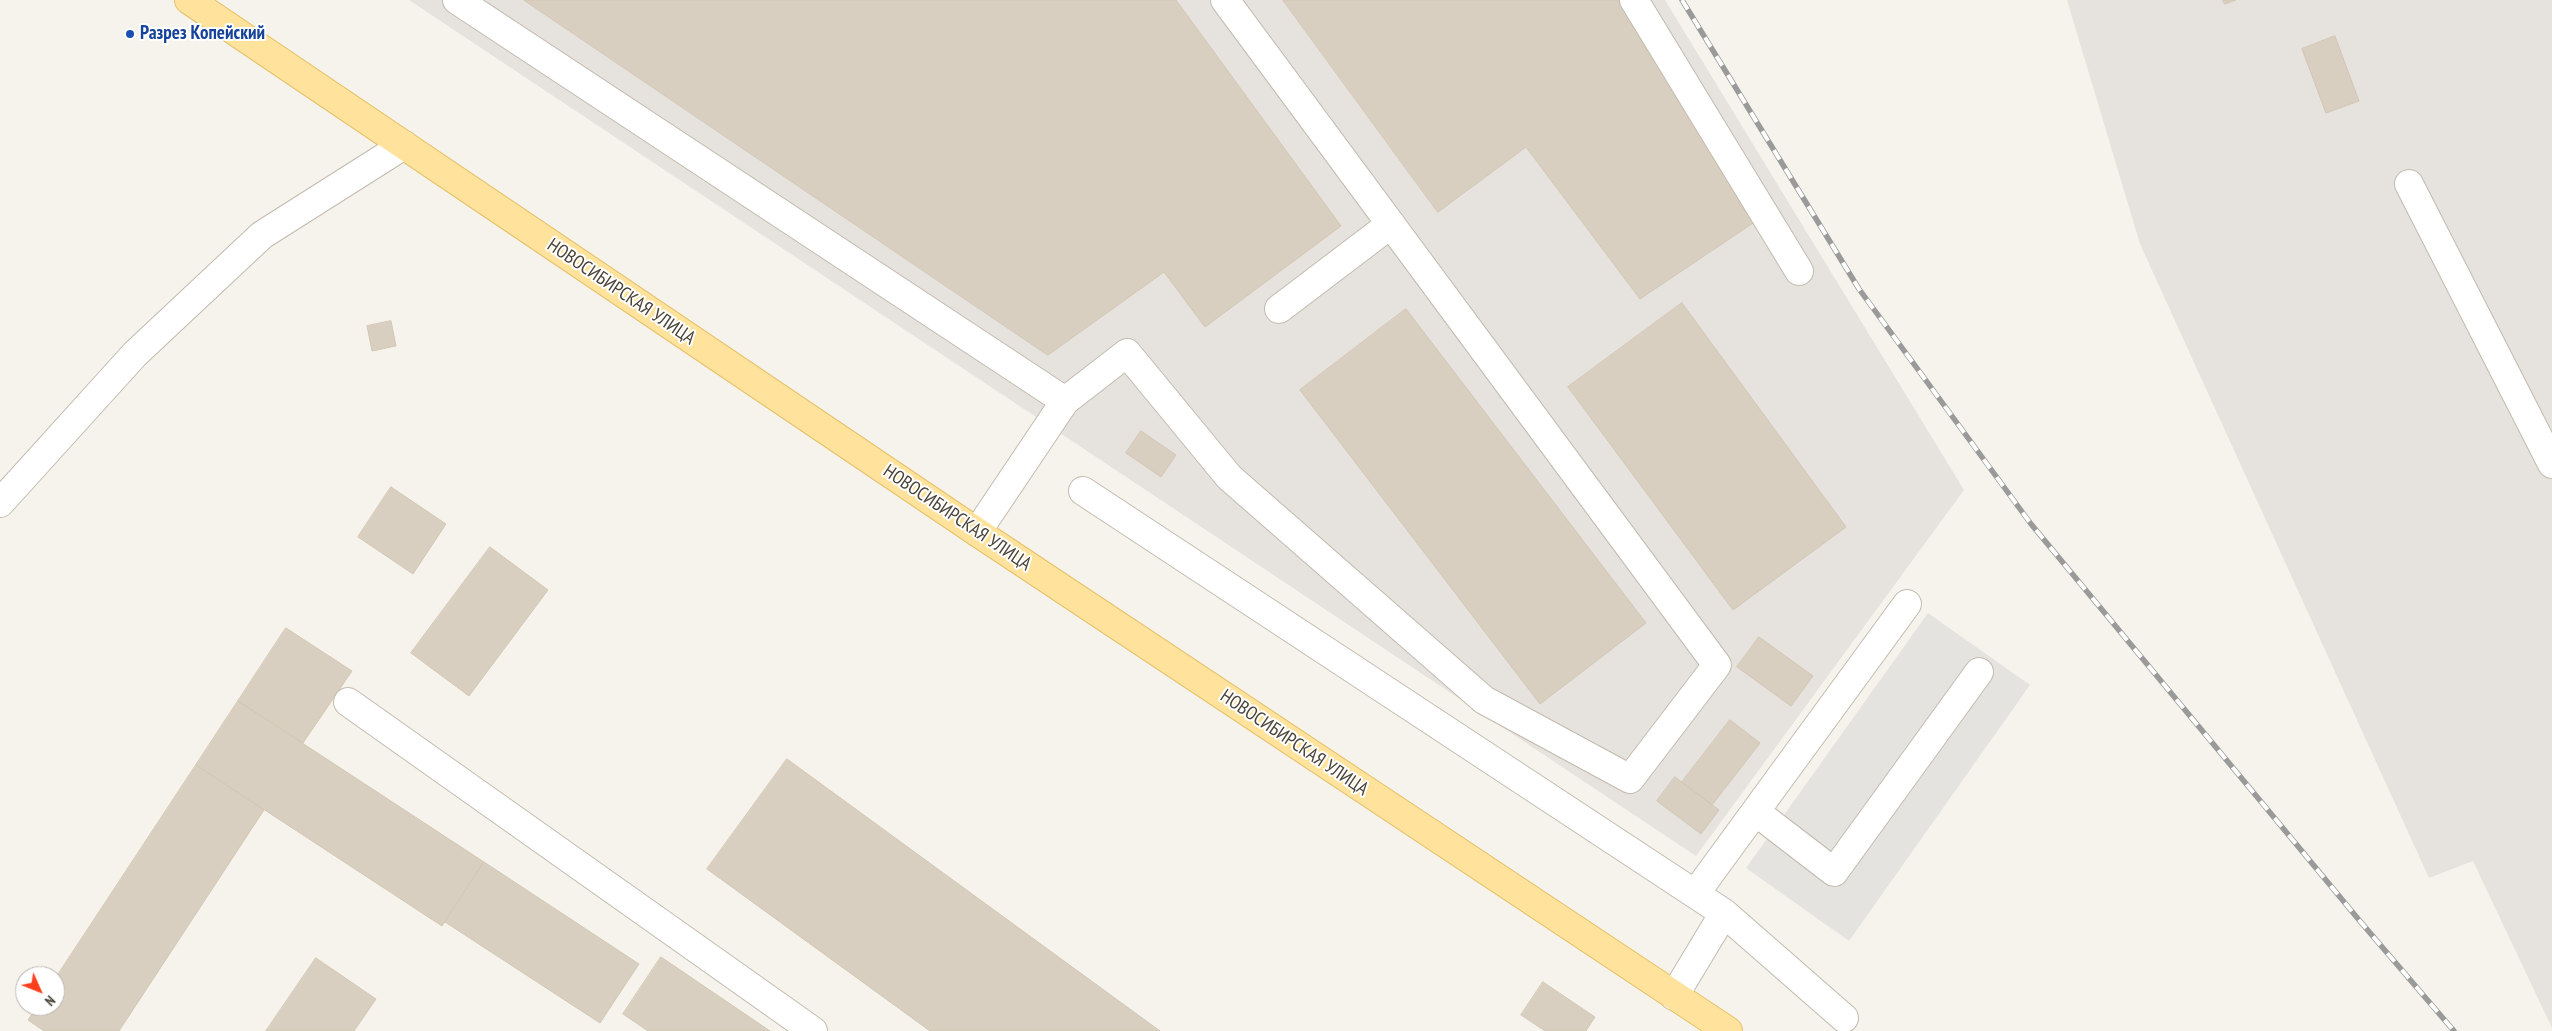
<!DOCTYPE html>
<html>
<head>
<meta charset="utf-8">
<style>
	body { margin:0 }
	#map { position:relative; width:2552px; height:1031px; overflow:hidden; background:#f6f3ec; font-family:"PT Sans Narrow",sans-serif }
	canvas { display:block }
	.north { position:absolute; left:15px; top:966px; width:50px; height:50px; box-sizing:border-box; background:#fff; border:1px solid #b7b4b0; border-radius:50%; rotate:134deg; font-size:14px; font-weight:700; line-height:20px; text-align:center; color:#4b4439 }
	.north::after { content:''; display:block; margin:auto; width:18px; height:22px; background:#fc3f1d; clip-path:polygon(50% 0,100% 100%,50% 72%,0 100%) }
</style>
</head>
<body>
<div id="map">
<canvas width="2552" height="1031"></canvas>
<div class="north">N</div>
</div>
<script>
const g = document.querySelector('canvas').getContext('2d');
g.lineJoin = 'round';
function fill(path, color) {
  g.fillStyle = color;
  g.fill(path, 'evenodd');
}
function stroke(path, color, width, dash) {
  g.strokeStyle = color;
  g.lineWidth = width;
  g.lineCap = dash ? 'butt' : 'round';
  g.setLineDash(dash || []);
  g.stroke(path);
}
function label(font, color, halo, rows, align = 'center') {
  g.font = font + ' "PT Sans Narrow",sans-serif';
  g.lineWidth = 4;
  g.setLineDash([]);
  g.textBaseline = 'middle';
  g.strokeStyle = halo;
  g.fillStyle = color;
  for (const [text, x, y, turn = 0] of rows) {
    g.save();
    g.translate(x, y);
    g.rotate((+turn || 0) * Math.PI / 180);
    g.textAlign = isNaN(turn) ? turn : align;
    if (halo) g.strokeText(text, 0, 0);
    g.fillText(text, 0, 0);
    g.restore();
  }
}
fill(new Path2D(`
	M409,0H1665L1964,490L1696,856Z
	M2067,0H2552V1028L2473,861L2429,878L2140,244Z`), '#e6e2dd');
fill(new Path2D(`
	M1928,613L2030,685L1849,941L1746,868Z`), '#e5e3e0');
const building = new Path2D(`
	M524,0H1176L1341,226L1205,327L1164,272L1048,355Z
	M1283,0H1625L1756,221L1640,299L1526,147L1438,212Z
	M2223,0H2236L2225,4Z
	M2335,36L2359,101L2326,113L2302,49Z
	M1682,303L1846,527L1733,610L1568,387Z
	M1406,309L1646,623L1540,704L1300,390Z
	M391,321L396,346L372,351L367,326Z
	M1141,431L1176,455L1161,477L1126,453Z
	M391,487L446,524L413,574L358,537Z
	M490,547L548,590L469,696L411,653Z
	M286,628L352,671L303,743L238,701Z
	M1759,637L1813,676L1791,706L1737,667Z
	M238,701L484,862L442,926L196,765Z
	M1730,720L1760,743L1712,805L1682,782Z
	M787,759L1160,1031H930L707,869Z
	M196,765L264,810L119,1031H44L28,1020L37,1006H55V979Z
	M1675,777L1719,810L1701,834L1657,801Z
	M484,862L639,964L600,1023L445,922Z
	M661,957L770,1031H648L623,1014Z
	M316,958L376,999L354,1031H266Z
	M1543,982L1595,1017L1586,1031H1545L1521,1015Z`);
fill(building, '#d8cfc1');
stroke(building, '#d3c7b4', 1);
const minor = new Path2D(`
	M457,0L1065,401
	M1634,0L1799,271
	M2409,184L2552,464
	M1279,309L1391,224
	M1083,491L1724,913L1844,1018
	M0,503L135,354L262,235L404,145
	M977,532L1065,401L1127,353L1229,477L1484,700L1630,779L1717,665L1225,0
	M348,702L813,1031
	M1756,812L1834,872L1979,672
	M1695,894L1907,604
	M1674,996L1724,913`);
const major = new Path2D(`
	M189,0L977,532L1728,1031`);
stroke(minor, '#c2bbae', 30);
stroke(major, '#e6c16a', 30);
stroke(minor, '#fff', 28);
stroke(major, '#ffe39c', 28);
const rail = new Path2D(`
	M1682,0L1859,289L2031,524L2359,920L2454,1031`);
stroke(rail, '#9a9a9a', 5.5);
stroke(rail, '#fff', 4, [11]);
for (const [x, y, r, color] of [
	[130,34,5,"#1a4fb4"]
]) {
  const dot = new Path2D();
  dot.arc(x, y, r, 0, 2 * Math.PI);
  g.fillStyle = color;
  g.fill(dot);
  stroke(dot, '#fff', 2);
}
label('bold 19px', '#164399', '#fff', [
	["Разрез Копейский",140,34]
], 'left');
label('19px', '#4b4439', '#fff', [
	["НОВОСИБИРСКАЯ УЛИЦА",621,292,34],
	["НОВОСИБИРСКАЯ УЛИЦА",957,518,34],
	["НОВОСИБИРСКАЯ УЛИЦА",1294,743,34]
]);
</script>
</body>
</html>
